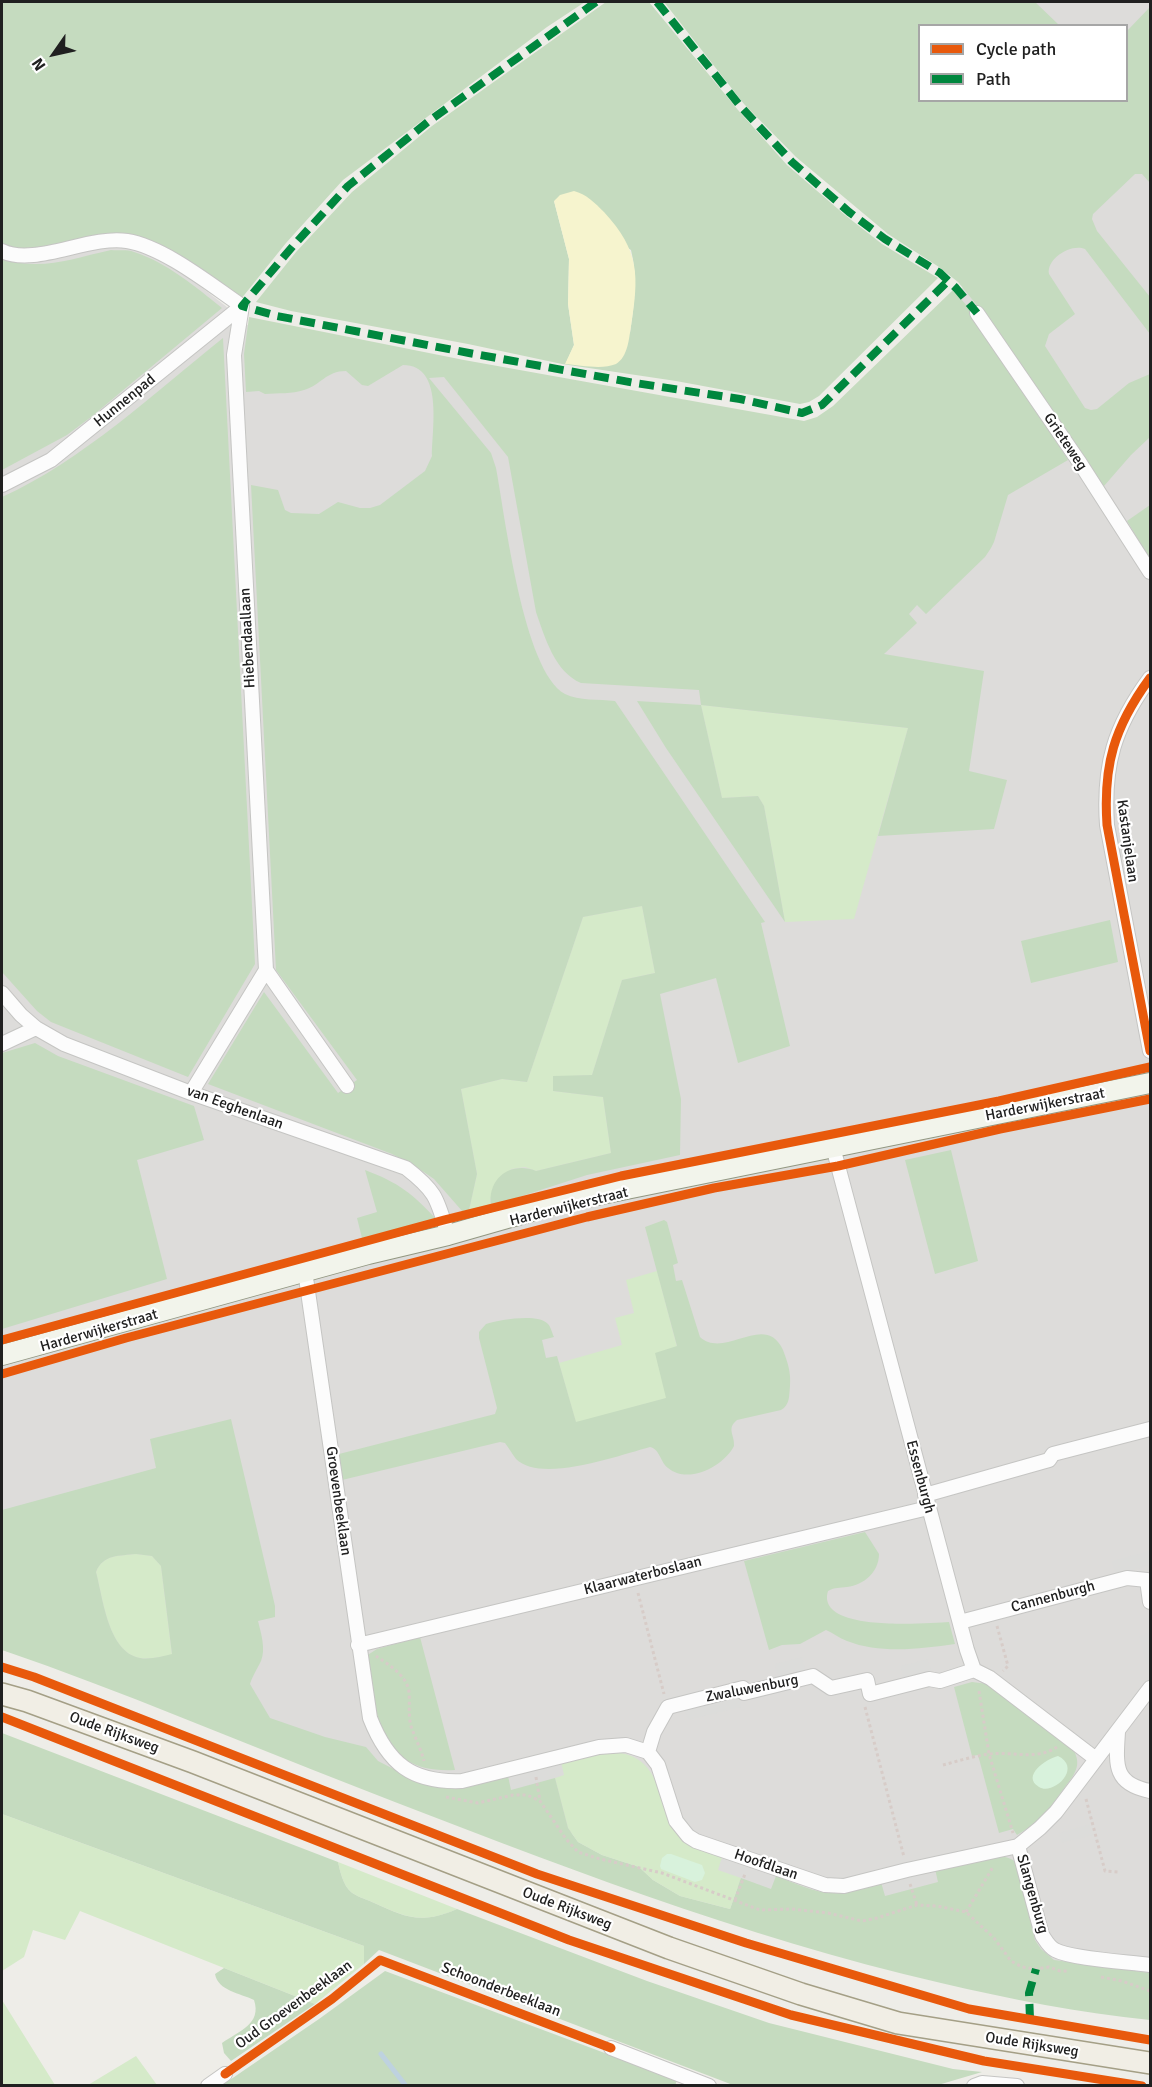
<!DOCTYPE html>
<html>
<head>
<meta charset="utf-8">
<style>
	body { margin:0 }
	#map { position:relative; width:1152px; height:2087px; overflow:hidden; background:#eeede8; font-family:Signika,sans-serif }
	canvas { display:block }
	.frame { position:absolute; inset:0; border:3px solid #202020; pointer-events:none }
	.legend { position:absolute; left:918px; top:24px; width:210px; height:78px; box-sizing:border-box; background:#fff; border:2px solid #a6a6a6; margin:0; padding:8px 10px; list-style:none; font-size:18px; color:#202020 }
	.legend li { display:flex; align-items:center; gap:12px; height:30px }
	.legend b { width:30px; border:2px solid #a6a6a6 }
	.north { position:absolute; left:24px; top:24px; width:60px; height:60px; -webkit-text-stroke:4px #fff; paint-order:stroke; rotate:236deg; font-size:16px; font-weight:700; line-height:24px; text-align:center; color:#202020 }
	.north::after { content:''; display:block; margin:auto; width:21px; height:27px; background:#202020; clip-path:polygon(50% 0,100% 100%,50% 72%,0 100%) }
</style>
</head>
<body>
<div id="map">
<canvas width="1152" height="2087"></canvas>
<div class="frame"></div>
<ul class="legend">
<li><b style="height:8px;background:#e8590c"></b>Cycle path</li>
<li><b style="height:8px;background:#00873e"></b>Path</li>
</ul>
<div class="north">N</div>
</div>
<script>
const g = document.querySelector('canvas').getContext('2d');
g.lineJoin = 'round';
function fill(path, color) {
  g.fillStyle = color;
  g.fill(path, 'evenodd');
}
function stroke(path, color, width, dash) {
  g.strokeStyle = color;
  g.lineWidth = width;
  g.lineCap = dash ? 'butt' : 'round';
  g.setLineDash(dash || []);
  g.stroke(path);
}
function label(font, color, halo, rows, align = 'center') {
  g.font = font + ' Signika,sans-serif';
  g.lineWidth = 4.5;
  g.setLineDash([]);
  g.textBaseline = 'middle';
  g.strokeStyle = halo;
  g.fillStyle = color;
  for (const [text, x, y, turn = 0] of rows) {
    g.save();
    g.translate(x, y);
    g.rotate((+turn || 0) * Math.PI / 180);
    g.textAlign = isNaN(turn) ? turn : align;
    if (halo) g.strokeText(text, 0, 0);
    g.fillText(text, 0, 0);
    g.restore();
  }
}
fill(new Path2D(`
	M942,2H1150V1994L694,1876L236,1714L2,1650V255L99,247L129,248L156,257L183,273L232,311L243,324L804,428L832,417L956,297L990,248L1126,100V26L966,25Z`), '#dddcda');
fill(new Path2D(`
	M1149,1551L1150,1565L1116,1575L1112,1561Z
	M1150,1632V1663L1146,1664L1139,1636Z
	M802,1657L805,1670L778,1677L775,1664Z
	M928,1659L931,1672L904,1679L901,1666Z
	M738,1694L741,1707L688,1720L684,1707Z
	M561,1762L565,1775L511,1790L508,1776Z
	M1090,1824L1093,1835L1062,1843L1059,1833Z
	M722,1857L776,1876L771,1889L718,1870Z
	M935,1869L938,1882L885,1896L881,1882Z`), '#dcdcda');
fill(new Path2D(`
	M701,705L908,728L854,919L785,922L764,806L758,796L722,798Z
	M642,906L655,973L622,980L592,1075L553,1077V1091L603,1097L611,1153L536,1171L525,1167L511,1169L490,1199L491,1206L469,1210L477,1174L461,1089L502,1079L527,1082L583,917Z
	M657,1271L677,1347L667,1398L576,1423L559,1363L622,1345L615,1318L634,1313L626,1280Z
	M136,1554L152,1556L161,1566L172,1655C162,1656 151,1660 140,1658C108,1652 103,1598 96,1572C103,1554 120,1556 136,1554Z
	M613,1752C652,1755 656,1782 667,1813C670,1820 672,1828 677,1834C688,1846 707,1851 722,1857L718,1870L741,1878L730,1909L680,1896L653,1880L639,1867L602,1855L578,1842L568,1828L555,1778L564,1775L561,1762Z
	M2,1814L364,1946V1964L315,2004L80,1911L65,1940L33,1930L24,1957L2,1971Z
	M338,1862L457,1909C421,1925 405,1917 372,1902C365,1899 356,1896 351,1892C343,1885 340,1871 338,1862Z
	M2,2000L55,2085H2Z
	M136,2056L157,2085H88Z`), '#d5eac9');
fill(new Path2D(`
	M2,2H585L547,27L343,180L286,243L241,299L129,235H94L53,246L13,249L2,243Z
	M606,2H649L738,110L787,165L845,215L882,244L938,278L819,396L809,402L800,404L676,381L562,364L468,344L291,311L256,302L296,252L352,192L432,126ZM554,201L631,250C638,277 634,306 630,333L566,363L574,345L568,304L569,259Z
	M664,2H1035L1059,25L920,26V100H1126L1127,31L1150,7V183L1142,174H1135L1093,214L1092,219L1097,231L1150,297V334L1085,249C1071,243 1046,259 1049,274L1075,314L1049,334L1045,346L1085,408L1091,410L1097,409L1129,383L1150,374V437L1131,455L1104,486L1076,455L980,309L958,282L939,267L888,234L796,157L744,104Z
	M111,250C118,251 127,249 134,252C166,262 196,287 222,308L91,417L67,435L2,470V259C43,271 70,259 111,250Z
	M953,290L976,316L1068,460L1008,495L994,542L991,548L985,557L926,614L917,605L909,614L917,623L884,654L984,671L969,771L1007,780L994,829L878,836L908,728L701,705L722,798L758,796L764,806L785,922L666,748L637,701L701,705L699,690L581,683C555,672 545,638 536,612L508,457L444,377L429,378L491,453L496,468C505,515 523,671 565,694C579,701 599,699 615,701L765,922L761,923L790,1046L738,1063L716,978L660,994L681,1099L680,1155L587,1175L491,1206C487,1178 511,1161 536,1171L611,1153L603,1097L553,1091V1076L592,1075L622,980L655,973L642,906L583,917L527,1082L502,1079L461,1089L477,1174L469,1210L463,1212L434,1179L415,1166L392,1154L208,1084L264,992L338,1093L357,1080L276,970L251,485L278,490L285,510L291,513L319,514L338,502L360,508H370L380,505L425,471L432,456C432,428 444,365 403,365L368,386L362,385L346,371C326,371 321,385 304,390C292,394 278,393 265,394L259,391L246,392L244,354L249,317L464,360L804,421L817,417L833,406Z
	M223,338L255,964L188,1077L51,1022L37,1011L2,972V497C82,461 154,393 223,338Z
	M1150,505V559L1127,521Z
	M1110,920L1118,962L1031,983L1021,941Z
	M35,1043L58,1056L194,1106L204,1140L137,1160L167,1279L2,1329V1053Z
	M951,1150L978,1261L935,1274L905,1160Z
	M365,1170C399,1183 412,1193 436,1219L362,1238L357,1218L377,1212Z
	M664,1220L667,1222L678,1263L673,1265L676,1281L682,1280L700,1337C725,1360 765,1311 783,1350C788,1363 791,1372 790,1386C789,1396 790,1405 781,1410L737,1420C726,1429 735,1435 734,1446C724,1466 688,1485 668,1468C660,1462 660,1449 650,1447C620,1455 541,1484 516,1459C512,1454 509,1448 505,1443L500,1442L342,1480L339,1454L495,1414L497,1408L479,1338V1332L486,1324C499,1320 538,1313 548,1324C551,1327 552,1333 554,1337L542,1340L546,1358L557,1356L576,1422L666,1398L655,1353L677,1346L645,1227Z
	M231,1419L275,1606V1617L258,1621C261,1633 266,1649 261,1661C257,1669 253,1675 250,1684L270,1718L325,1737L366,1747L378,1761L417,1781L452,1788L508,1776L511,1790L555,1778L568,1828L578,1842L602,1855L639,1867L653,1880L680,1896L730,1909L741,1878L771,1889L776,1876C795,1883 818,1895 840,1893C853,1891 868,1886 881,1882L885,1896L938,1882L935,1869C954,1864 1003,1847 1016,1863L1035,1940L1041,1949L1054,1960L1150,1973V2020C1080,2013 1010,1999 941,1983C741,1937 550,1862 359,1788C240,1742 122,1691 2,1650V1510L156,1468L150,1439ZM136,1554L152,1556L161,1566L172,1654C162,1656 151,1660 140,1658C108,1652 103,1598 96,1572C103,1554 120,1556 136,1554Z
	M865,1532L879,1554C879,1572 864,1585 847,1587C840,1588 835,1587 828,1591C815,1633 927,1623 949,1622L955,1644C920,1649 880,1654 847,1641C839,1638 833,1633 826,1630L800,1644L782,1645L769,1650L744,1561Z
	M420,1637L455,1770C378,1774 377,1715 366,1656L377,1649Z
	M972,1682L988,1684L1074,1751C1079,1761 1078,1767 1073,1776L1041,1820L1017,1835L1013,1829L999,1833L978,1755L972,1756L954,1687Z
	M2,1733L338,1862C340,1871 343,1885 351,1892C356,1896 365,1899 372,1902C405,1917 420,1925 457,1909L647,1981L769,2023L953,2069L982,2072L938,2085H733L379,1950L364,1964V1946L2,1814Z
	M224,1968L315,2004L231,2061L224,2053L222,2043C239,2031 262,2024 254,2000C240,1993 218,1991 215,1974Z
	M385,1971L677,2080L675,2086H221L319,2019Z`), '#c5dbbf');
fill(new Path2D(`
	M574,191C586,194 595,203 604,212C640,251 639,276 631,326C629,338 628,357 616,364C602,370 580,365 565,364L574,345L568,304L569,259L554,201L560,195Z`), '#f6f4ce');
fill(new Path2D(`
	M1058,1756C1083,1768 1053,1796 1039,1787C1021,1776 1046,1759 1058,1756Z
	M667,1854H671L702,1865L705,1873L702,1880L695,1882L661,1869L660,1866L662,1858Z`), '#d8f2dc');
stroke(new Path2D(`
	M381,2054L406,2086`), '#bed2df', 5);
const minor = new Path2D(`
	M2,251C34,267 89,235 127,241C164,247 211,285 242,306
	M242,306L234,355L266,970L347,1086
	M977,313L1080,463L1150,572
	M2,485L51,460L242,306
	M1150,678C1114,727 1103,765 1107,825L1150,1051
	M2,993L21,1015L36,1028L64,1044L191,1093L406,1168C437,1192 437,1199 448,1235
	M2,1044L36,1028
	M191,1093L266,970
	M833,1147L967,1650L974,1670L990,1678L1096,1759
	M305,1271L370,1718C388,1764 412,1783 462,1781L599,1747L626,1745L648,1752L658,1765L676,1821L688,1836L696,1841L825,1885L844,1886L907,1870L1018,1846L1040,1828L1056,1812L1150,1688
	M925,1495L1049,1460L1053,1454L1150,1429
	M960,1622L1127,1578L1147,1580L1150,1602
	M358,1645L928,1508
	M1118,1732C1116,1764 1113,1784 1150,1791
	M648,1752L654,1732L668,1707L743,1688L744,1693L813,1676L831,1688L867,1680L870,1694L929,1679L940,1681L974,1670
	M1018,1846L1042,1935C1046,1941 1049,1947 1055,1950C1072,1959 1129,1962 1150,1965
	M611,2048L709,2086
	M208,2086L225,2074
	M974,2086L982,2083L1017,2086`);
const secondary = new Path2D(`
	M2,1355L368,1254L448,1235L567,1201L1150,1083`);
const primary = new Path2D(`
	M2,1694L27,1701L193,1762L669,1948L801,1994L898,2023L1150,2063`);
stroke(minor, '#c5c5c3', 16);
stroke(secondary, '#929781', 22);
stroke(primary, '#a49f86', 24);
stroke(new Path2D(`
	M638,1593L664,1694
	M997,1626L1008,1666L1003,1671
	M376,1656C389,1665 408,1676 409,1693C410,1704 408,1715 411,1726C415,1738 421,1749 424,1761
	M979,1691L989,1754L1013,1833
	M865,1707L904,1857
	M943,1765C958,1761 974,1756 989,1754C1012,1751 1036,1761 1057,1747
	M536,1777L540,1801
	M446,1797L478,1803L513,1795H527L540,1801L566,1839L578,1852L600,1859L662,1873L760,1910L792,1909L828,1913L862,1921L877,1918L917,1905L937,1906L966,1912L994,1938L1011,1961L1022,1967L1036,1969L1049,1967L1060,1971H1068
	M1086,1799L1105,1871L1118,1872
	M910,1884L917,1905
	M735,1900L745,1874
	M966,1912L993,1867
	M1101,1977L1122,1981L1150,1991`), '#d7ccc8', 3, [3, 3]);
stroke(minor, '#fcfcfc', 14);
stroke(secondary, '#f2f4eb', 20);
stroke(primary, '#f1eee5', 21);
stroke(new Path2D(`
	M596,2L429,121L348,186L293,246L242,306L277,316L469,353L635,383L740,399L802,413L822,405L948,281
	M657,2L741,107L792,162L849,212L885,239L940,273L956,288L977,313
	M1030,2019L1029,1993L1036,1969`), '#00873e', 8, [15, 8]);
stroke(new Path2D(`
	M1150,678C1114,727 1103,765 1107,825L1150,1051
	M2,1340L444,1220L621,1176L999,1101L1150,1067
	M2,1374L126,1338L587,1217L714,1188L838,1166L1000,1129L1150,1099
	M2,1667L34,1677L537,1874L746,1943L969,2009L1150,2040
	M2,1717L569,1940L791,2015L984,2061L1142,2086
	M225,2074L332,1999L380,1960L611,2048`), '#e8590c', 9);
label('15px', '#202020', '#fff', [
	["Hunnenpad",125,401,-39],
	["Grieteweg",1065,442,56],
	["Hiebendaallaan",248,638,-93],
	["Kastanjelaan",1127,841,82],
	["Harderwijkerstraat",1045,1105,-11],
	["van Eeghenlaan",235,1108,20],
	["Harderwijkerstraat",569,1207,-14],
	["Harderwijkerstraat",99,1331,-16],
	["Essenburgh",920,1477,75],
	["Groevenbeeklaan",338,1501,82],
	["Klaarwaterboslaan",643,1576,-14],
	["Cannenburgh",1053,1597,-15],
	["Zwaluwenburg",752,1689,-11],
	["Oude Rijksweg",114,1733,20],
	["Hoofdlaan",766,1865,19],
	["Slangenburg",1032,1894,74],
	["Oude Rijksweg",567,1909,21],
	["Schoonderbeeklaan",501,1990,21],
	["Oud Groevenbeeklaan",294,2005,-36],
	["Oude Rijksweg",1032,2045,9]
]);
</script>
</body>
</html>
